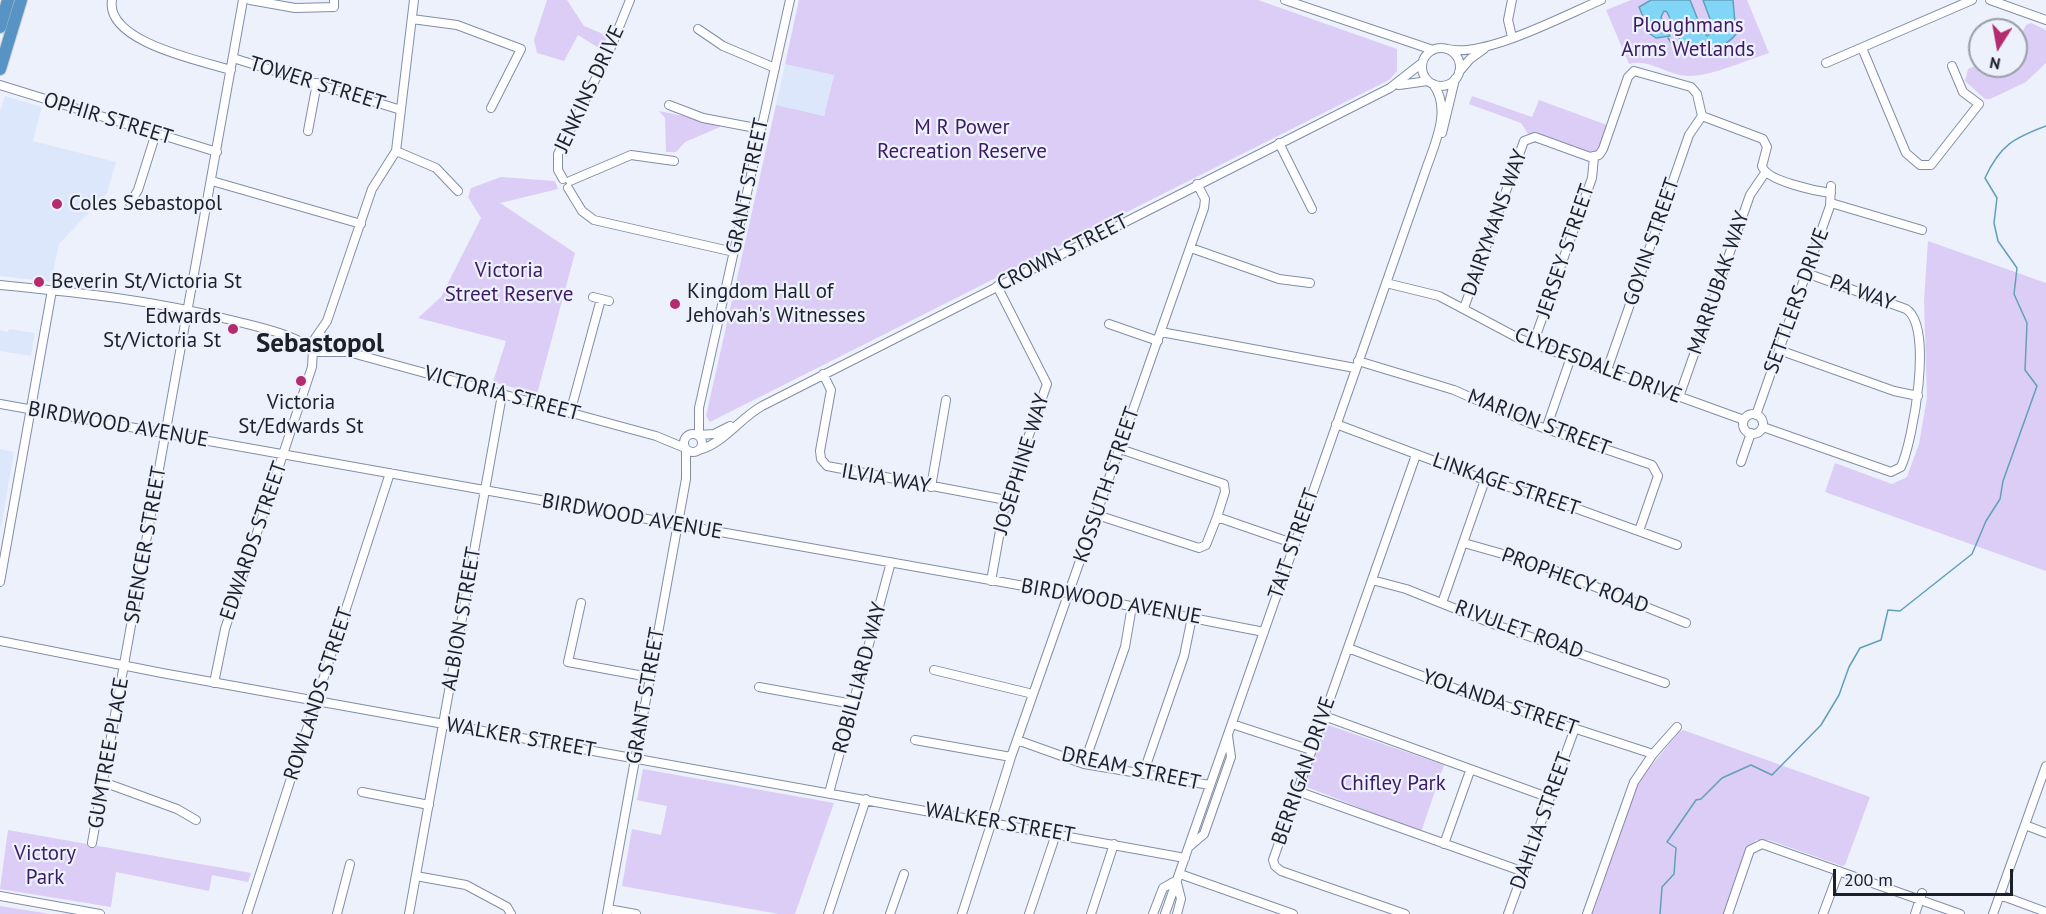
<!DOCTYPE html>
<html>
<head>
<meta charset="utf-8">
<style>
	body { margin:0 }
	#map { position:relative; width:2046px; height:914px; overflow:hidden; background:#ecf1fc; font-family:"PT Sans",sans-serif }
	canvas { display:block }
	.north { position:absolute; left:1968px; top:18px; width:60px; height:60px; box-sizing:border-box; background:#ecf1fc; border:2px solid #989da8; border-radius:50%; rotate:191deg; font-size:16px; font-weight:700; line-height:24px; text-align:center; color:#1b2029 }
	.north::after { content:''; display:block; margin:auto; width:21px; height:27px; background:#b42c6d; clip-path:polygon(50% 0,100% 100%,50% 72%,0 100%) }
	.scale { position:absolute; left:1833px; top:869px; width:180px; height:27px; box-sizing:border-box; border:3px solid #1b2029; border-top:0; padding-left:8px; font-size:18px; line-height:21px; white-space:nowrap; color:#1b2029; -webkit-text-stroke:4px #ecf1fc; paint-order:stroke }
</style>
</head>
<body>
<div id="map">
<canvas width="2046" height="914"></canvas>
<div class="north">N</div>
<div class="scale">200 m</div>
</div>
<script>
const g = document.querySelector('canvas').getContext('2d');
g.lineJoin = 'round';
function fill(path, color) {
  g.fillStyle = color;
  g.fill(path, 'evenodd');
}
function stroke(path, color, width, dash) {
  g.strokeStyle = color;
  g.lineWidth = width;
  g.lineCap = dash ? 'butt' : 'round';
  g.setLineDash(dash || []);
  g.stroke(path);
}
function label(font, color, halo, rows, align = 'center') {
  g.font = font + ' "PT Sans",sans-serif';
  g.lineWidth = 4.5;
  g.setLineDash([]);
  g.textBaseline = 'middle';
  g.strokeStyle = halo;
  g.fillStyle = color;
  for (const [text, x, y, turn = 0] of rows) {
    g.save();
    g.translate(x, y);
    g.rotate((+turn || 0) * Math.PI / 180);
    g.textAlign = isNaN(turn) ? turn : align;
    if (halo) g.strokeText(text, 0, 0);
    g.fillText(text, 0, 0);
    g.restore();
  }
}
fill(new Path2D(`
	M785,64L834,74L824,116L776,105Z
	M5,96L42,107L33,141L116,162L107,193L59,244L51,282L0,276V111Z
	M9,329L35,333L31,356L0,351V330L8,332Z
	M0,449L14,452L1,527H0Z`), '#dde7fb');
fill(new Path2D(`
	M547,0H567L584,26L608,36L602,50L578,35L564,61L537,53L534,40Z
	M799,0H1258L1397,49V71L1389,80L710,422L706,416L776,105L824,116L834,75L785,64Z
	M1631,0H1747L1769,53C1747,60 1710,77 1687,76C1667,75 1649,58 1629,64L1606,10Z
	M2031,23L2046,30V63L2026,82L1990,99H1985L1965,81L1968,69L1980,64L2016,66V46L2026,25Z
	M1472,96L1532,117L1539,100L1607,125L1599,150L1593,153L1536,134H1528L1521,123L1469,104Z
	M659,111L721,124L720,127L685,142L676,152H666L665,118Z
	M501,177L555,181L558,189L500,203L575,253L537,394L493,382L506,341L418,318L441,297L481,218L468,197L471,188Z
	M1928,241L2046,283V571L1825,492L1835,463L1892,484L1907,477L1919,444L1927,398L1924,301Z
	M1328,725L1444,765L1421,832L1307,787L1305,782L1323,730Z
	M1683,730L1870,797L1845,865L1842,866L1769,840H1756L1746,850L1723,914H1591L1638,782L1679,732Z
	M643,769L834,803L795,914H779L622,886L632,829L661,835L667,806L637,800Z
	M8,830L251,873L248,882L212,875L209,891L116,872L111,907L0,889Z
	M0,906L44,913L49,914H0Z`), '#dbcdf6');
const water = new Path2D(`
	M1651,0H1690L1700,25L1707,36L1710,34V19L1703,0H1733L1736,34C1728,46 1706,52 1691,51L1682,44L1667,12L1664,11L1661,17L1670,36L1656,38L1650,34L1639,7Z`);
fill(water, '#81d5f7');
stroke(water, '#629fb9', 1.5);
stroke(new Path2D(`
	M1668,38L1672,44
	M1660,914L1662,887L1674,874L1676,848L1667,842L1696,800L1701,799L1722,778L1751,765L1772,775L1821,725L1839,695L1849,667L1860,648L1881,640L1888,610L1900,611L1972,554L1986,521L2000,499L2003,481L2037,386L2025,370L2027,323L2014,294L2017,268L1998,241L1994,223L1997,198L1985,178C2000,145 2014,138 2046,126`), '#629fb9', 1.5);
const minor = new Path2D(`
	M112,0C105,42 202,61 231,70
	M250,0L295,8L334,7V0
	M1285,0L1433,50
	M1990,0L2046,20
	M412,19L457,25L521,49L491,108
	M698,29L723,46L775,68
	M1512,37L1508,20L1512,0
	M1862,48L1906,153L1920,165H1931L1979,104L1963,92L1952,66
	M1422 67a19 19 0 1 1 38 0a19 19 0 1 1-38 0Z
	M1447,49C1485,58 1563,16 1601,0
	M233,58L401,110
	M1826,63L1972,0
	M1459,72L1470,59L1484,49
	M0,85L217,152
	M1399,85L1428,81
	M669,105L703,118L761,129
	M308,131L317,83
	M1442,133L1455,79
	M1279,143L1312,209
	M396,151L436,168L458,191
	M563,179L558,170V154L609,52L630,0
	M212,181L361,224
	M570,181L631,155L674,161
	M568,188L582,211L594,220L734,252
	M130,203L138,190L156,133
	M1831,203L1922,230
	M1191,248L1279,279L1310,283
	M1386,283L1439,296L1520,339L1744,420
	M0,285C83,293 154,300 235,321C262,328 288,333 312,348
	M593,297L609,301
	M1464,308L1524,141L1535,137L1590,157L1599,155L1603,149L1628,77L1634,71L1691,87L1697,94L1702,116L1763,139L1767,147L1762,166C1766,181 1816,191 1831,193
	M1109,324L1158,341
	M1161,332L1355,368
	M316,337L327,321L372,189L396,151L414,0
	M1533,344L1592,178L1594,157
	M1779,350L1894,391L1918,396
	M323,352L328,347L327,341L322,336L316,337L311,345L317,352H348L656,436L685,448
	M1358,361L1454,390L1529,423L1652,465L1658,476L1639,531
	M1607,370L1689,135L1702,116
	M823,374L831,390L820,451L821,459L827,466L1006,500
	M1679,397L1750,195L1765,173
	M0,404L1069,594L1264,632
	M570,413L601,299
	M1743 424a10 10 0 1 1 20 0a10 10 0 1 1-20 0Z
	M1756,415L1830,206L1831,186
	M1336,424L1485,480L1553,500L1677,545
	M1763,427L1891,472L1901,467C1913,440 1934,326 1906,309L1806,273
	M1546,429L1571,357
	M684 443a9 9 0 1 1 18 0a9 9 0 1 1-18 0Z
	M699,435V408L790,0
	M699,435L714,434L730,426
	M1120,449L1224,484L1225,492L1217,517
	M699,450C724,443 739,419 762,406L1390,88L1422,63
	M1741,462L1751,433
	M931,487L946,400
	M1097,515L1199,548L1206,545L1217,517L1295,544
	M1464,543L1538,564L1686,623
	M1372,580L1406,589L1496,625L1665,683
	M991,581L1005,503L1047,384L997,286
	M0,582L52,290
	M581,603L568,662L649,677
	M1442,603L1485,480
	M0,641L162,673L1185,858
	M1348,648L1475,696L1653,754
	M934,670L1033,694
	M214,683L225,629L312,367L313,349
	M759,687L853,704
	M1324,716L1550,798
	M1232,724L1311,750
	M915,740L1011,757
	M1017,740L1084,764L1210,785
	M1084,764L1125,647L1132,606
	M1143,774L1184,656L1192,617
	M103,782L177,809L196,820
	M1297,791L1524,872
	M362,792L429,805
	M829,793L891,562
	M991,821L1011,757L1204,208L1205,199L1197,184
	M2025,825L2046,833
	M92,843L243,0
	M1444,844L1470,771
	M1190,846L1204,834L1231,757L1228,736
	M1180,874L1293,914
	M416,876L466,885L507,907L511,914
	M2000,895L2046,912
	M0,896L100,914
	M608,909L636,914
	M247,914L390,473
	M337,914L350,864
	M409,914L502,395
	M607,914L686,479V449
	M828,914L866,799
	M890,914L904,874
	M962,914L992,821
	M1029,914L1056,834
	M1091,914L1114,844
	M1153,914L1163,888L1177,880
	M1165,914L1424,175C1433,147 1453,110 1433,84
	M1177,914L1181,899L1177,883
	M1405,914L1281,871L1275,866L1273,860L1416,455
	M1508,914L1575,728
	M1587,914L1634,782L1653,754L1677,727
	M1728,914L1750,850L1762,844L1960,914
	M1823,914L1839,871
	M1915,914L1922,893
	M1993,914L2046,766`);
const highway = new Path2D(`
	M0,27L8,0
	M0,69L21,0`);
stroke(minor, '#828ea6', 10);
stroke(highway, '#cdced0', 14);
stroke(minor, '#fff', 8);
stroke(highway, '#5793c5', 12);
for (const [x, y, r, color] of [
	[57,204,6,"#b42c6d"],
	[39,282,6,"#b42c6d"],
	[675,304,6,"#b42c6d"],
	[233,329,6,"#b42c6d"],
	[301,381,6,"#b42c6d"]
]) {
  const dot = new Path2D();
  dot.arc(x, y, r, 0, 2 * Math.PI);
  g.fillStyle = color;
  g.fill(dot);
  stroke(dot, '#ecf1fc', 2);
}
label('21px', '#3d1a65', '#ecf1fc', [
	["Ploughmans",1688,26],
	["Arms Wetlands",1688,50],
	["M R Power",962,128],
	["Recreation Reserve",962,152],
	["Victoria",509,271],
	["Street Reserve",509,295],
	["Chifley Park",1393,784],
	["Victory",45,854],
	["Park",45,878]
]);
label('21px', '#1b2029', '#ecf1fc', [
	["TOWER STREET",317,84,17],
	["JENKINS DRIVE",590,89,-65],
	["OPHIR STREET",108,119,17],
	["GRANT STREET",748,186,-78],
	["DAIRYMANS WAY",1495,223,-70],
	["GOYIN STREET",1652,242,-71],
	["JERSEY STREET",1566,251,-71],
	["CROWN STREET",1063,253,-27],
	["MARRUBAK WAY",1719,283,-71],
	["PA WAY",1862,293,20],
	["SETTLERS DRIVE",1797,301,-70],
	["CLYDESDALE DRIVE",1598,366,21],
	["VICTORIA STREET",502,394,15],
	["MARION STREET",1539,423,21],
	["BIRDWOOD AVENUE",118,425,10],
	["JOSEPHINE WAY",1022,464,-73],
	["ILVIA WAY",886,479,10],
	["KOSSUTH STREET",1107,485,-71],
	["LINKAGE STREET",1506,485,19],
	["BIRDWOOD AVENUE",632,517,10],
	["EDWARDS STREET",254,541,-71],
	["TAIT STREET",1294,544,-71],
	["SPENCER STREET",146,545,-80],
	["PROPHECY ROAD",1575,581,20],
	["BIRDWOOD AVENUE",1111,602,10],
	["ALBION STREET",462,619,-80],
	["RIVULET ROAD",1519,630,20],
	["ROBILLIARD WAY",860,678,-75],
	["ROWLANDS STREET",319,694,-72],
	["GRANT STREET",646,696,-80],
	["YOLANDA STREET",1500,703,19],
	["WALKER STREET",521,738,10],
	["GUMTREE PLACE",109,753,-80],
	["DREAM STREET",1131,769,12],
	["BERRIGAN DRIVE",1304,771,-71],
	["DAHLIA STREET",1542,821,-70],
	["WALKER STREET",1000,823,10]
]);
label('21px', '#1b2029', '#ecf1fc', [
	["Coles Sebastopol",69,204],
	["Beverin St/Victoria St",51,282],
	["Kingdom Hall of",687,292],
	["Jehovah's Witnesses",687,316],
	["Edwards",221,317,"right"],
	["St/Victoria St",221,341,"right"],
	["Victoria",301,403,"center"],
	["St/Edwards St",301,427,"center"]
], 'left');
label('bold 27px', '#1b2029', '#ecf1fc', [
	["Sebastopol",320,344]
]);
</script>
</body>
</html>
